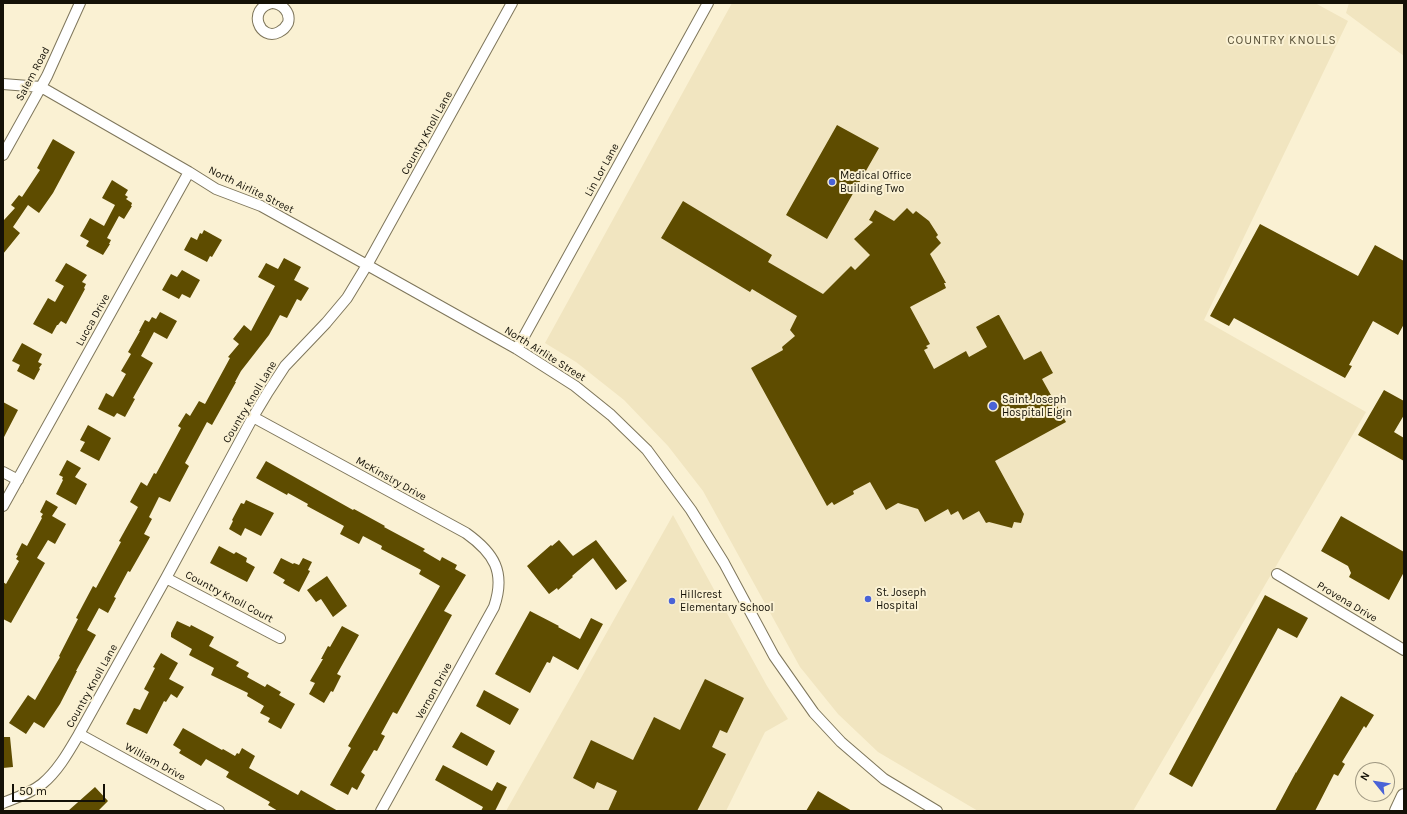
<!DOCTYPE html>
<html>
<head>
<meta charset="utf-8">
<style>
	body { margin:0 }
	#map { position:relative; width:1407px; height:814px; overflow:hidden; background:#faf1d3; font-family:Karla,sans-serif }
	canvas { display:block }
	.frame { position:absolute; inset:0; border:4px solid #141107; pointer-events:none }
	.north { position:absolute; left:1355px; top:762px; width:40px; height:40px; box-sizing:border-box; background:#faf1d3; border:1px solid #9e9781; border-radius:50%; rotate:300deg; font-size:11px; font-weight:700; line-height:16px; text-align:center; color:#141107 }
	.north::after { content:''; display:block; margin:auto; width:14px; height:18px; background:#4a63d7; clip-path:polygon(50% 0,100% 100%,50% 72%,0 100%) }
	.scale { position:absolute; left:12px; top:784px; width:93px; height:18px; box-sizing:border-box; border:2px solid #141107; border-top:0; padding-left:5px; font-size:12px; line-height:14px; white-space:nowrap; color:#141107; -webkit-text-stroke:3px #faf1d3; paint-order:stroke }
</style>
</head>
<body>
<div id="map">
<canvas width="1407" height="814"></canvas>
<div class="frame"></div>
<div class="north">N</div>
<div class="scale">50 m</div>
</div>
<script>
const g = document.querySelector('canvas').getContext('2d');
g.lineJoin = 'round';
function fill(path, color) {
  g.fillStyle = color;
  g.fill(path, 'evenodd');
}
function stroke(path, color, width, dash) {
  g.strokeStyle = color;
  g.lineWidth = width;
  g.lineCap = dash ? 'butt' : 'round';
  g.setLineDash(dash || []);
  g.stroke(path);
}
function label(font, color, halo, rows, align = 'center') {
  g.font = font + ' Karla,sans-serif';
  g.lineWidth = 4;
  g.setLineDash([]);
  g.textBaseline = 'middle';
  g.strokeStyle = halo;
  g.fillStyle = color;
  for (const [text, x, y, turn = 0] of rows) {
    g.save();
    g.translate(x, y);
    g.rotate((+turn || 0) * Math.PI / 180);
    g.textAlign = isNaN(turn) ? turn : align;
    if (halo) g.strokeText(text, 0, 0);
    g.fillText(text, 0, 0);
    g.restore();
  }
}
fill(new Path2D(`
	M732,3H1315L1348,21L1204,320L1366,412L1133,811H978L878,752L838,714L800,667L703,491L668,446L624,400L576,362L545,343Z
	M1349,3H1404V56L1346,13Z
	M673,515L767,686L788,719L765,732L726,811H506Z`), '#f1e5c0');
fill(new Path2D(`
	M837,125L879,148L827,239L786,215Z
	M53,139L75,152L53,193L39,213L28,205L13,227L20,233L3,254V219L4,220L15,208L11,205L19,195L22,197L40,170L37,168Z
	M112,180L128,190L125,195L128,197L126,199L132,203L131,206H132L124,219L119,216L107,238L111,240L109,244H110L103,255L86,246L89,241L80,236L90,218L104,226L115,205L102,198Z
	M683,201L772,255L768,262L823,294L851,266L855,270L870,255L854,239L873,222L869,220L875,210L894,221L907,208L913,214L916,211L929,221L938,235L936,237L941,243L930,254L946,283H944L946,288L910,307L930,344L926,346L928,348L924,350L934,369L966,351L969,357L987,347L976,327L998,315H999L1024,360L1041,351L1053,373L1042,379L1066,422L995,461L1024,514L1021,523L1014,522L1012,528L989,522L986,523L979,511L963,520L958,511L951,515L948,509L925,522L918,509L898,503L886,510L870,482L853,491L854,494L834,505L832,502L827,506L751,368L783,350L782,347L795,336L790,330L797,316L752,289L750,292L661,238Z
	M1260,224L1358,276L1375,245L1404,261V324L1398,335L1373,321L1349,365L1352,366L1345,378L1234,318L1229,326L1210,316Z
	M204,230L222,240L212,257L210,256L207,262L184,250L191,237L197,240L200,233L202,234Z
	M284,258L301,267L294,280L309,288L301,301L297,299L287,318L280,315L269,335L241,371L235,382H236L212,425L207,422L185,463L189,466L170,502L159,497L149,517L152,519L144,534L150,537L130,572L128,571L114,597L116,598L108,613L99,608L87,630L96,635L76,671H77L60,704L44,728L34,722L26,734L9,723L28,695L35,700L60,657L59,656L78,619L76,618L93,586L96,588L121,542L119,541L138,507L130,502L141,482L147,486L154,473L156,474L181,428L178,426L186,413L190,416L199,401L205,404L230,358L228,357L239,344L233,339L244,325L251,331L275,286L258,277L266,263L278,269Z
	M66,263L87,275L82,282L86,284L84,288L85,289L66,324L61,321L58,325H57L52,334L33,324L48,298L55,302L64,286L55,281Z
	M182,270L200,280L190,298L182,294L179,299L162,290L171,274L177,277Z
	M160,312L177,321L167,339L154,332L141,356L153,363L133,398L135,399L125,417L117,413L114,417L98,409L106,393L113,397L126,374L121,371L131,354L128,352L140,331H139L145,320L149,322L152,317L156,319Z
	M22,343L42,354L38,362L42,364L39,368L40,369L34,380L17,371L20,365L12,361Z
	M1384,390L1404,401V415L1394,432L1404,438V461L1358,435Z
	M3,402L18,410L3,439Z
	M88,425L111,438L99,461L80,451L85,442L80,440Z
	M67,460L81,468L75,477L87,484L76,505L56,494L63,480L62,479L63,477L59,475Z
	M266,461L353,510L354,509L385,526L384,527L425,549L423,551L440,561L442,557L457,565L455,569L466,575L444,611L452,615L397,714L393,712L381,734L385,736L377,751L374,750L361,772L365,775L357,790L352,787L348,795L330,785L351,748L348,746L440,586L419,574L421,570L381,549L382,546L363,536L359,544L340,534L344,526L307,506L308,504L288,493L287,495L256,478Z
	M46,500L58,507L52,516L66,524L55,544L48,540L37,558L45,563L11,623L3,619V582L6,584L19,561L16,559L18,556L16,555L22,543L27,546L42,518L41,517L43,514L40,512Z
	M246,500L274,513L261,536L245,528L241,536L229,529L233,521L232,520L241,503L244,504Z
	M1341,516L1404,552V572L1389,600L1349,577L1351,573L1348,566L1321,551Z
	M559,540L573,556L596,540L627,581L616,590L593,558L572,576L573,577L558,590L557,588L549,594L527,566L551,545L552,546Z
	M219,546L234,554L236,552L247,558L246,562L255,567L247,582L210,563Z
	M281,558L293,564L294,563L299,565L303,558L312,562L308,570L310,571L299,592L283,583L285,580L273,573Z
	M327,576L347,606L333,617L321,599L316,602L307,590Z
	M1265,595L1308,618L1297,638L1278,628L1192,787L1169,774Z
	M530,611L559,626L558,627L580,639L591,618L603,624L578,670L553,656L550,663L547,662L530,693L495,674Z
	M177,621L190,627L191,625L214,637L209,646L239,662L236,666L249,673L247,677L265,687L267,684L281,692L279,695L295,704L281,729L268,722L270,718L260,713L264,706L247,696L248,693L211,675L214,668L189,655L192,649L171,637V633Z
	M342,626L359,635L337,674L341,676L333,692L331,691L324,703L309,694L315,683L310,681L323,659H321L328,646L330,647Z
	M161,653L178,663L169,679L184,687L177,698L171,694L166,702L164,701L147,734L126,724L134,708L140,710L149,692L144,689L155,668L153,667Z
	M705,679L744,698L727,733L720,730L712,747L726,754L697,811H608L617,791L597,782L594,789L573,778L591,740L633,760L654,717L680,730Z
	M484,690L519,709L510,725L476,706Z
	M1341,696L1374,715L1366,728L1364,726L1342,762L1345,764L1338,776L1334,774L1315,811H1275L1296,772V773Z
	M183,728L222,750L223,749L235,756L237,753L239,754L242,748L255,756L249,768L298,795L301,790L338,811H278L268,805L270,802L226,777L229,772L206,759L201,766L179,753L181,750L173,745Z
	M461,732L495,751L487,766L452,747Z
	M3,737H10L13,767L3,768Z
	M443,765L492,791L497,782L507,787L495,811H481L483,807L435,780Z
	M95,787L108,801L98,811H68Z
	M818,791L852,811H806Z`), '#5e4c00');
const street = new Path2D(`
	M272,3C246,9 260,42 279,32C283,30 286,27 288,23C291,12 282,4 273,3
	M3,84L41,87L189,172L216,189L261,206L367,265L517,349L575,386L611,415L647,450L691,510L724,563L774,656L814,713L841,742L884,779L937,811
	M3,155L47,76L80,3
	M517,349L708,3
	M253,417L466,533C494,553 506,572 494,607L381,811
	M3,472L18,480
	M3,506L189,172
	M1277,574L1404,650
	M166,578L280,638
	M79,734L219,811
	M3,803C16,798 31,793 42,784C58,771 69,751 79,734L166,578L253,417L268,392L285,366L326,323L347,298L367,265L512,3`);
const secondary = new Path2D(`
	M1397,811L1404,796`);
stroke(street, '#7e765b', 12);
stroke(secondary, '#7e765b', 16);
stroke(street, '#fff', 10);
stroke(secondary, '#fff', 14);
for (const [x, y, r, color] of [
	[832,182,4,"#4a63d7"],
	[993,406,5,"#4a63d7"],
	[868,599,4,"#4a63d7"],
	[672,601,4,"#4a63d7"]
]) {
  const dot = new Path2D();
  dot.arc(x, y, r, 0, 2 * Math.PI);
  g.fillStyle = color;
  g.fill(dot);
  stroke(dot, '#faf1d3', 1.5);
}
label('11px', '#141107', '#faf1d3', [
	["Salem Road",33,74,-62],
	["Country Knoll Lane",427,133,-61],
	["Lin Lor Lane",602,170,-61],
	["North Airlite Street",251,190,26],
	["Lucca Drive",93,320,-61],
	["North Airlite Street",545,354,32],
	["Country Knoll Lane",250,402,-59],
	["McKinstry Drive",391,479,29],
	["Country Knoll Court",229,597,28],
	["Provena Drive",1347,602,31],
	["Country Knoll Lane",92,686,-61],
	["Vernon Drive",434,691,-61],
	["William Drive",155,762,29]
]);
label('11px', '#141107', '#faf1d3', [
	["Medical Office",840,176],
	["Building Two",840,189],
	["Saint Joseph",1002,400],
	["Hospital Elgin",1002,413],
	["St. Joseph",876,593],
	["Hospital",876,606],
	["Hillcrest",680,595],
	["Elementary School",680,608]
], 'left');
g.letterSpacing = '1px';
label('12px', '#585037', '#faf1d3', [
	["COUNTRY KNOLLS",1282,41]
]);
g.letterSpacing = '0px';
</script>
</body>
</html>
